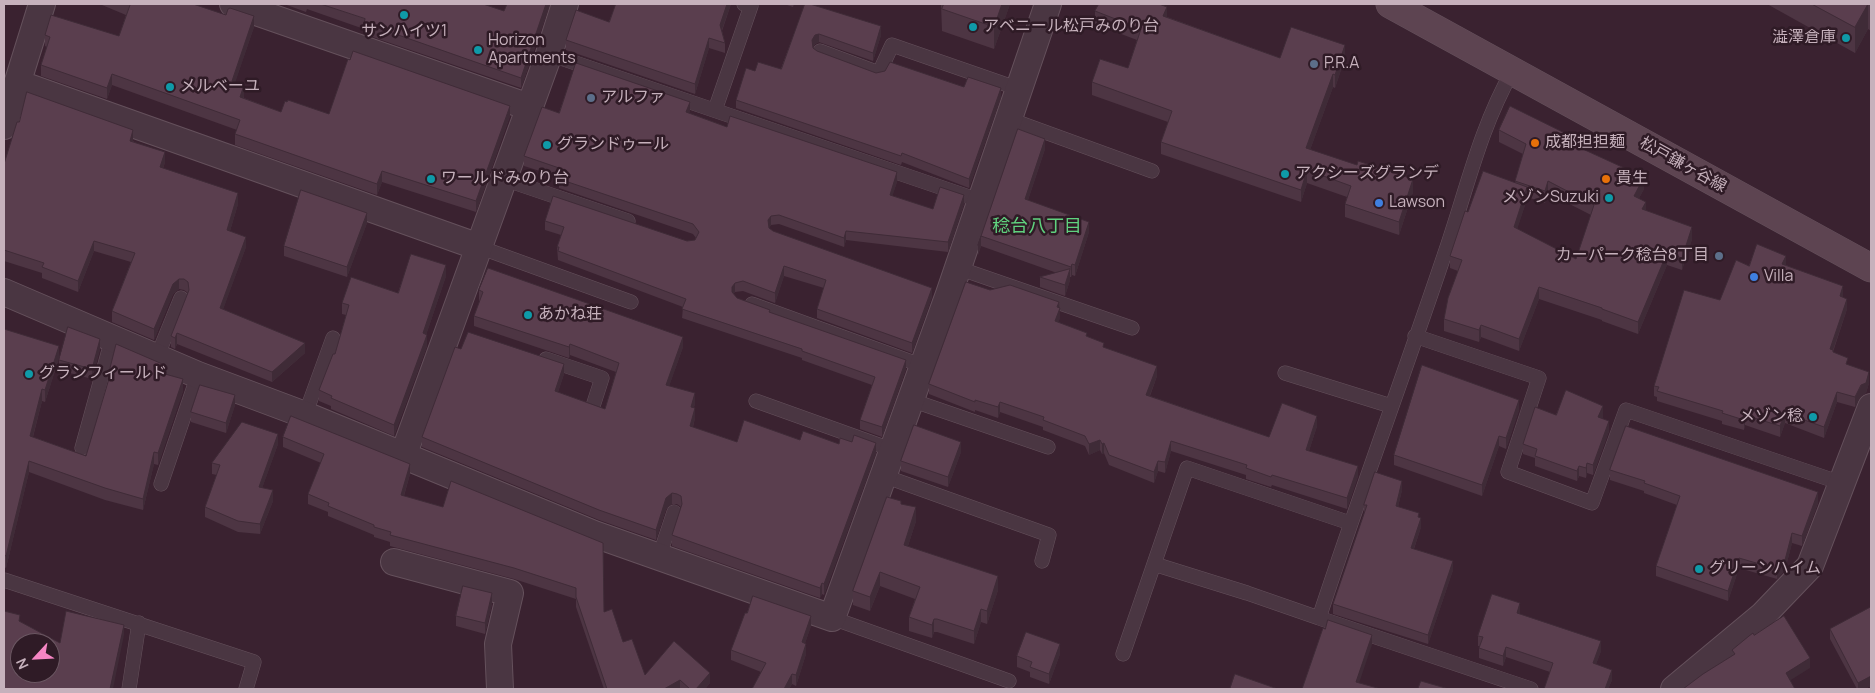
<!DOCTYPE html>
<html>
<head>
<meta charset="utf-8">
<style>
	body { margin:0 }
	#map { position:relative; width:1875px; height:693px; overflow:hidden; background:#3a2230; font-family:Manrope,sans-serif }
	canvas { display:block }
	.frame { position:absolute; inset:0; border:5px solid #c6b1bc; pointer-events:none }
	.north { position:absolute; left:10px; top:633px; width:50px; height:50px; box-sizing:border-box; background:#2f1b26; border:1px solid #6b5762; border-radius:50%; rotate:245deg; font-size:14px; font-weight:700; line-height:20px; text-align:center; color:#c6b1bc }
	.north::after { content:''; display:block; margin:auto; width:18px; height:22px; background:#f686c4; clip-path:polygon(50% 0,100% 100%,50% 72%,0 100%) }
</style>
</head>
<body>
<div id="map">
<canvas width="1875" height="693"></canvas>
<div class="frame"></div>
<div class="north">N</div>
</div>
<script>
const g = document.querySelector('canvas').getContext('2d');
g.lineJoin = 'round';
function stroke(path, color, width, dash) {
  g.strokeStyle = color;
  g.lineWidth = width;
  g.lineCap = dash ? 'butt' : 'round';
  g.setLineDash(dash || []);
  g.stroke(path);
}
function fill(path, color) {
  g.fillStyle = color;
  g.fill(path, 'evenodd');
}
function label(font, color, halo, rows, align = 'center') {
  g.font = font + ' Manrope,"Noto Sans JP",sans-serif';
  g.lineWidth = 5;
  g.setLineDash([]);
  g.textBaseline = 'middle';
  g.strokeStyle = halo;
  g.fillStyle = color;
  for (const [text, x, y, turn = 0] of rows) {
    g.save();
    g.translate(x, y);
    g.rotate((+turn || 0) * Math.PI / 180);
    g.textAlign = isNaN(turn) ? turn : align;
    if (halo) g.strokeText(text, 0, 0);
    g.fillText(text, 0, 0);
    g.restore();
  }
}
const service = new Path2D(`
	M820,51L879,73L892,45L1019,89
	M549,54L981,201
	M1512,72C1480,128 1466,192 1445,253C1404,375 1359,496 1319,618L1531,689
	M715,110L751,6L744,4
	M1009,119L1152,171
	M504,179L628,221
	M479,247L631,302
	M958,268L1132,328
	M752,304L923,366
	M1415,336L1539,378L1508,472L1592,503L1626,410L1841,483
	M157,357L181,298
	M546,359L602,378L593,406
	M1285,373L1391,406
	M911,400L1048,447
	M756,401L893,450
	M305,415L333,338
	M82,448L112,339
	M884,476L1049,535L1042,561
	M161,484L198,375
	M659,557L674,512
	M4,580L254,662L246,689
	M832,618L1009,681
	M1319,618L1247,593L1154,564L1187,468L1350,523
	M1123,654L1154,564
	M129,689L139,623`);
const minor = new Path2D(`
	M233,4L529,107
	M17,83L479,247
	M4,126L42,4
	M4,292L198,375L305,415L594,534L832,618L949,294L1048,4
	M403,456L549,54L565,4
	M394,562L510,593L498,644L500,689
	M1674,689L1763,615L1810,566L1871,407`);
const secondary = new Path2D(`
	M1390,4L1871,268`);
stroke(service, '#65515c', 15);
stroke(minor, '#65515c', 28);
stroke(secondary, '#65515c', 29);
stroke(service, '#4a3642', 14);
stroke(minor, '#4a3642', 26);
stroke(secondary, '#5d4451', 28);
fill(new Path2D(`
	M102,4H193L254,27L235,82L244,96V98L281,112L329,114L510,116L476,212L382,182L377,195L235,145V134L237,130L112,85L107,99L41,76V65L47,47L45,46V35L119,36L126,15L102,5Z
	M284,4H483L504,11L507,4H550L521,88L364,34V29L307,9L306,12Z
	M616,4H731L722,31L725,43V53L709,48L695,94L566,50V40L609,22Z
	M784,4H794L793,7Z
	M805,4L881,35L873,61L819,42L815,44L813,47L817,51L876,73L964,87L1001,97L969,188L902,162L901,165L736,108V100L755,71L781,69Z
	M941,4H1010L994,49L942,31Z
	M1767,4H1871V31L1868,29L1855,53Z
	M1095,11L1167,17L1280,58H1345L1335,88L1333,87L1310,150L1413,192L1399,235L1345,217V204L1347,197L1307,183L1301,202L1161,154V142L1168,122L1092,95V82L1128,68L1137,40L1095,24Z
	M690,111L689,113L727,127L897,182L892,196L933,209L964,204L948,252L846,240L844,247L779,224L771,225L769,228L773,231L932,297L912,353L817,318V309L824,288L784,276L775,303L743,291L735,292L733,294L737,298L906,369L882,437L860,429V420L872,385L802,360V358L682,318L683,307L558,260L557,247L561,235L545,230V221L687,241L695,240L696,238L693,234L559,188V177L524,166V156L559,113Z
	M1018,129L1045,149L1028,200L1089,232L1075,276L1072,275L1071,277H1070V280L1065,296L1040,287V277L1057,273L981,246L978,255V245Z
	M1499,130L1577,146L1644,189L1639,198L1646,211L1692,239L1682,270L1667,265L1638,334L1602,321V320L1539,299L1519,351L1481,337L1479,342L1444,331V319L1458,271L1450,268V256L1515,183L1523,154L1499,142ZM1548,193L1591,215L1576,259L1517,229L1527,199V197L1545,203Z
	M133,140V141L165,162L163,169L238,204L230,231L246,247L223,309L305,353L272,382L177,344L175,349L171,347V336L188,293L184,290L179,289L173,294L154,340L112,322V311L131,262L94,251L78,292L42,278V273L4,261V164Z
	M367,223L347,277L284,256V246Z
	M1786,265L1843,296V297L1847,309L1833,352L1869,383L1866,393L1861,396L1855,407L1837,402L1824,438L1785,423L1780,437L1745,425L1744,430L1722,424V421L1657,401V397L1654,396V386L1720,300L1749,266Z
	M446,276L426,335L427,346L394,436L331,409V406L319,401V390L335,354L346,315L342,314V303L398,293Z
	M479,290L683,347L669,386L695,404L694,407L695,418L693,427L737,442L800,440L839,444L876,453L824,595L822,594L820,598L672,546V535L681,508V507L677,504H672L666,509L656,540L599,520L422,447V437L461,349L564,374L558,392L605,409L616,372L570,355L569,358L474,326V316L480,301H479Z
	M990,290L1059,307L1060,318L1058,322L1087,336L1104,348L1157,376L1150,396L1269,437L1317,426L1309,451L1358,476L1347,509L1272,485L1271,487L1246,479V475L1171,451L1165,473L1158,471L1154,483L1109,465L1104,453L1102,454L1100,450L1089,455L1085,446L1043,430V427L1000,412L998,418L975,410V412L929,394V384Z
	M4,329L59,358L45,402L42,401L33,437L86,456L109,378V372L167,375L183,391L158,465L154,464L143,510L105,500L29,472L6,568L4,567Z
	M100,349L92,379L59,370V360Z
	M235,405L226,433L191,422V412Z
	M1519,410L1506,449L1499,446L1482,496L1394,465V455Z
	M1556,415L1603,417L1602,418L1609,431L1593,475L1587,473L1586,478L1579,476L1577,481L1535,466V458L1523,454V444Z
	M283,437L410,474L404,496L443,507L451,481L604,612L645,675L710,683L705,689H604L576,607V599L514,579L390,546V542L374,537V535L328,516V512L308,504V494L321,463L283,447Z
	M278,444L262,488L273,501L260,534L238,532L205,517V507L217,475L212,474V463Z
	M961,452L948,487L901,471V461Z
	M1610,470L1818,503L1802,546L1792,543L1785,570L1777,579L1739,568L1728,601L1656,576V566L1677,505L1644,493V491L1610,480Z
	M1402,490L1398,507L1419,517L1421,527L1414,549L1453,570L1428,644L1333,614V604L1364,514V505Z
	M901,504L916,521L908,546L998,590L987,624L981,622L974,644L937,632H934L932,638L909,631V617L915,599L880,586L870,611L853,605V591Z
	M492,604L485,634L456,626V616Z
	M1871,607V686L1864,689H1857L1830,639V629Z
	M1520,613V614L1601,651L1596,664L1612,680L1608,689H1544L1550,672L1506,657L1503,666L1479,658V648L1480,646H1478V636Z
	M811,626L805,643L806,654L796,686L792,684L789,689H752L761,672L731,660V650Z
	M1060,654L1049,684L1030,677V672L1017,667V656Z`), '#4d3543');
fill(new Path2D(`
	M546,4H550L521,88V78Z
	M727,4H731L720,35V25Z
	M1002,4H1010L994,49V27Z
	M1868,4V29L1855,53V27Z
	M1167,7V19L1163,16Z
	M254,16V27L232,92V81Z
	M881,26V35L873,61V53Z
	M819,34V42L815,44L812,48V40L815,35Z
	M709,38V48L695,94V84Z
	M1345,45V58L1335,88V75Z
	M112,74V85L107,99V88Z
	M1333,74V87L1306,161V148Z
	M244,85V96L240,108V97Z
	M1001,88V97L969,188V179Z
	M690,102V111L686,121V112Z
	M510,106V116L476,212V201Z
	M133,130V140L130,151V141Z
	M1045,139V149L1025,209V199Z
	M165,152V162L160,178V167Z
	M1307,170V183L1301,202V190Z
	M382,171V182L377,195V184Z
	M897,172V182L890,204V195Z
	M1644,177V189L1634,208V196Z
	M1413,179V192L1399,235V222Z
	M1548,181V193L1545,203V191Z
	M1527,187V199L1514,239V227Z
	M238,193V204L227,241V230Z
	M964,195V204L948,252V242Z
	M1646,202V214L1642,209Z
	M367,213V223L347,277V267Z
	M771,216V225L768,230V220Z
	M1089,222V232L1075,276V265Z
	M1692,227V239L1682,270V258Z
	M846,231V240L844,247V238Z
	M981,236V246L978,255V245Z
	M246,237V247L220,318V308Z
	M94,241V251L78,292V281Z
	M1667,253V265L1638,334V322Z
	M1786,256V266L1782,264Z
	M1072,264V275L1071,277V267Z
	M446,265V276L423,344V333Z
	M784,266V276L775,303V293Z
	M1070,269V280L1065,296V285Z
	M179,279V289L173,294L154,340V329L173,284Z
	M735,283V292L732,296V287Z
	M1843,286V296L1840,306V296Z
	M1539,287V299L1519,351V339Z
	M932,288V297L912,353V343Z
	M1847,299V309L1833,350V360L1830,349Z
	M1059,302L1060,318L1055,331V321Z
	M1481,325V337L1479,342V330Z
	M177,333V344L175,349V338Z
	M427,335V346L394,436V425Z
	M683,337V347L666,395V385Z
	M100,339V349L92,379V369Z
	M305,343V353L272,382V372Z
	M570,344V355L569,358V347Z
	M59,346V358L45,402V390Z
	M906,360V369L882,437V427Z
	M564,364V374L555,401V391Z
	M1157,366V376L1146,405V395Z
	M1869,372V383L1866,393L1861,396L1855,407V397Z
	M183,379V391L158,465V453Z
	M42,389V401L30,447V436Z
	M1837,392V402L1824,438V427Z
	M695,393V404L691,417V407Z
	M235,395V405L226,433V423Z
	M1519,400V410L1506,449V438Z
	M1000,402V412L998,418V407Z
	M1603,406V417L1598,427V417Z
	M695,408V418L690,436V426Z
	M1785,413V423L1780,437V426Z
	M1745,415V425L1744,430V420Z
	M1317,416V426L1306,460V450Z
	M1609,421V431L1593,475V465Z
	M278,434V444L259,497V487Z
	M1499,436V446L1482,496V485Z
	M1100,440V450L1089,455V444Z
	M1171,441V451L1165,473V462Z
	M961,442V452L948,487V477Z
	M876,443V453L824,595V584Z
	M1104,443V453L1102,454V444Z
	M154,452V464L143,510V499Z
	M29,461V472L6,568V556Z
	M1158,461V471L1154,483V472Z
	M1587,463V473L1586,478V468Z
	M410,464V474L401,505V495Z
	M1358,466V476L1347,509V498Z
	M1579,466V476L1577,481V471Z
	M1402,481V490L1396,515V506Z
	M273,490V501L260,534V524Z
	M1818,492V503L1802,546V536Z
	M672,493V504L666,509L656,540V530L666,498Z
	M916,507V521L904,558V545Z
	M1421,518V527L1411,557V548Z
	M1792,533V543L1785,570L1777,579V569Z
	M1739,558V568L1728,601V591Z
	M1453,561V570L1428,644V635Z
	M880,572V586L870,611V597Z
	M998,576V590L987,624V611Z
	M822,583V594L820,598V588Z
	M492,593V604L485,634V623Z
	M1520,603V613L1517,623V613Z
	M981,609V622L974,644V631Z
	M811,616V626L802,652V642Z
	M934,619V632L932,638V625Z
	M124,625V635L113,689H110Z
	M1372,635V645L1357,689L1356,682Z
	M1601,641V651L1593,673V663Z
	M806,644V654L796,686V675Z
	M1060,644V654L1049,684V674Z
	M1506,647V657L1503,666V656Z
	M1810,658V668L1786,683V673Z
	M1612,670V680L1608,689H1605Z
	M710,673V683L705,689H696Z
	M792,674V684L789,689H784Z
	M1871,676V686L1864,689H1858V683Z
	M680,680V689H664Z`), '#3f2b37');
const building = new Path2D(`
	M126,4H193L226,15L228,9L230,8L254,16L232,81L244,85L240,97L281,112L285,101L287,102L288,100L329,114L348,59L350,60L353,51L510,106L476,201L382,171L377,184L235,134L240,120L112,74L107,88L41,65L50,37L45,35L51,15L119,36L130,5Z
	M321,4H483L504,11L507,4H546L521,78L364,23L365,19Z
	M616,4H727L720,25L725,43L709,38L695,84L566,40L576,10L609,22Z
	M805,4H810L881,26L873,53L819,34L815,35L812,40L813,48L817,51L876,73L885,71L890,62L964,87L968,77L1001,88L969,179L902,153L901,156L736,100L746,68L755,71L758,62L781,69Z
	M944,4H1002L994,27L942,9Z
	M1099,4H1159L1167,7L1163,16L1280,58L1291,27L1345,45L1335,75L1333,74L1306,148L1357,165L1358,161L1413,179L1399,222L1345,204L1351,186L1307,170L1301,190L1161,142L1172,111L1092,82L1100,59L1128,68L1141,29L1095,11Z
	M1812,4H1868L1855,27Z
	M576,63L690,102L686,112L727,127L730,116L897,172L890,195L933,209L940,187L964,195L948,242L846,231L844,238L779,215L771,216L768,220L769,228L773,231L932,288L912,343L817,309L826,280L784,266L775,293L743,281L735,283L732,287V292L737,298L770,310L769,312L906,360L882,427L860,420L875,377L802,351V349L682,309L686,299L558,251L559,247H557L564,227L545,221L553,196L687,241L695,240L699,232L693,224L559,179L562,169L524,156L542,107L559,113Z
	M27,92L133,130L130,141L165,152L160,167L238,193L227,230L246,237L220,308L305,343L272,372L177,333L175,338L171,336L189,290L188,282L184,279H179L173,284L154,329L112,311L135,253L94,241L78,281L42,267L44,263L4,250V164L17,122H19Z
	M1510,106L1577,139L1574,145L1644,177L1634,196L1646,202L1642,209L1692,227L1682,258L1667,253L1638,322L1602,309V308L1539,287L1519,339L1481,325L1479,330L1444,319L1448,298L1462,260L1450,256L1465,211L1468,212L1483,171L1527,187L1514,227L1576,259L1594,205L1548,181L1545,191L1515,181L1526,144L1499,130Z
	M1018,129L1045,139L1025,199L1089,222L1075,265L1072,264L1071,267L981,236L978,245Z
	M301,190L367,213L347,267L284,246Z
	M1757,244L1786,256L1782,264L1843,286L1840,296L1847,299L1830,349L1833,350V352L1848,358L1846,364L1869,372L1866,383L1861,385L1855,397L1837,392L1824,427L1785,413L1780,426L1745,415L1744,420L1722,413L1723,411L1657,391L1659,387L1654,386L1684,290L1720,300L1736,260L1749,266Z
	M411,254L446,265L423,333L427,335L394,425L331,398L332,396L319,390L333,354H335L349,305L342,303L351,277L398,293Z
	M488,268L683,337L666,385L695,393L691,407L695,408L690,426L737,442L744,420L800,440L803,431L839,444L840,438L852,442L854,435L876,443L824,584L822,583L820,588L672,535L682,504L681,496L677,494L672,493L666,498L656,530L599,510L422,437L455,347L461,349L468,332L564,364L555,391L605,409L619,363L570,344L569,347L474,316L483,292L479,290Z
	M1070,269L1065,285L1040,277Z
	M966,282L990,290L1010,285L1059,302L1057,307L1060,308L1055,321L1087,333L1086,336L1104,343L1103,347L1157,366L1146,395L1269,437L1282,403L1317,416L1306,450L1358,466L1347,498L1272,475L1271,477L1246,468L1247,465L1171,441L1165,462L1158,461L1154,472L1109,455L1104,443L1102,444L1100,440L1089,444L1085,436L1043,420L1044,417L1000,402L998,407L975,400V402L929,384Z
	M68,327L100,339L92,369L59,360Z
	M4,329L59,346L45,390L42,389L30,436L86,456L111,372H109L116,344L167,366L165,374L183,379L158,453L154,452L143,499L105,488L29,461L6,556L4,555Z
	M1422,365L1519,400L1506,438L1499,436L1482,485L1394,455Z
	M200,385L235,395L226,423L191,412Z
	M1566,390L1603,406L1598,417L1609,421L1593,465L1587,463L1586,468L1579,466L1577,471L1535,456L1537,449L1523,444L1535,407L1556,415Z
	M291,416L410,464L401,495L443,507L451,481L603,543L604,612L612,609L623,642L632,639L645,675L674,641L710,673L696,689H690L680,680L664,689H607L576,597V588L514,568L390,535L391,532L374,527V525L328,506L329,503L308,494L324,454L283,437Z
	M242,422L278,434L259,487L273,490L260,524L238,521L205,507L220,465L212,463Z
	M914,425L961,442L948,477L901,461Z
	M1626,426L1818,492L1802,536L1792,533L1785,560L1777,569L1739,558L1728,591L1656,566L1680,496L1644,483L1645,481L1610,470Z
	M1375,472L1402,481L1396,506L1419,513L1418,517L1421,518L1411,548L1453,561L1428,635L1333,604L1367,505H1364Z
	M887,497L901,501V504L916,507L904,545L998,576L987,611L981,609L974,631L937,619H934L932,625L909,617L920,587L880,572L870,597L853,591Z
	M463,586L492,593L485,623L456,616Z
	M1492,594L1520,603L1517,613L1601,641L1593,663L1612,670L1605,689H1544L1553,663L1506,647L1503,656L1479,648L1483,637L1478,636Z
	M753,596L811,616L802,642L806,644L796,675L792,674L784,689H752L766,663L731,650L745,613H747Z
	M1871,607V676L1858,683L1830,629Z
	M4,611L20,615L19,621L60,643L66,611L124,625L110,689H4ZM20,643H50V673H20Z
	M1784,616L1810,658L1786,673L1795,689H1683L1703,674L1735,654L1732,650L1749,636L1753,633L1754,635Z
	M1328,620L1372,635L1356,682L1381,689H1302L1323,628L1325,629Z
	M1026,632L1060,644L1049,674L1030,667L1032,662L1017,656Z
	M1235,674L1278,689H1230Z
	M1421,681L1449,689H1418Z`);
fill(building, '#5a3e4e');
stroke(building, '#3f2b37', 1);
for (const [x, y, r, color] of [
	[404,15,5,"#0f9aa8"],
	[973,27,5,"#0f9aa8"],
	[1846,38,5,"#0f9aa8"],
	[478,50,5,"#0f9aa8"],
	[1314,64,5,"#5c6f8a"],
	[170,87,5,"#0f9aa8"],
	[591,98,5,"#5c6f8a"],
	[1535,143,5,"#e8710a"],
	[547,145,5,"#0f9aa8"],
	[1285,174,5,"#0f9aa8"],
	[431,179,5,"#0f9aa8"],
	[1606,179,5,"#e8710a"],
	[1609,198,5,"#0f9aa8"],
	[1379,203,5,"#3f7fe0"],
	[1719,256,5,"#5c6f8a"],
	[1754,277,5,"#3f7fe0"],
	[528,315,5,"#0f9aa8"],
	[29,374,5,"#0f9aa8"],
	[1813,417,5,"#0f9aa8"],
	[1699,569,5,"#0f9aa8"]
]) {
  const dot = new Path2D();
  dot.arc(x, y, r, 0, 2 * Math.PI);
  g.fillStyle = color;
  g.fill(dot);
  stroke(dot, '#2f1b26', 2);
}
label('16px', '#c6b1bc', '#2f1b26', [
	["アベニール松戸みのり台",983,27],
	["サンハイツ1",404,32,"center"],
	["澁澤倉庫",1836,38,"right"],
	["Horizon",488,41],
	["Apartments",488,59],
	["P.R.A",1324,64],
	["メルベーユ",180,87],
	["アルファ",601,98],
	["成都担担麺",1545,143],
	["グランドゥール",557,145],
	["アクシーズグランデ",1295,174],
	["ワールドみのり台",441,179],
	["貴生",1616,179],
	["メゾンSuzuki",1599,198,"right"],
	["Lawson",1389,203],
	["カーパーク稔台8丁目",1709,256,"right"],
	["Villa",1764,277],
	["あかね荘",538,315],
	["グランフィールド",39,374],
	["メゾン稔",1803,417,"right"],
	["グリーンハイム",1709,569]
], 'left');
label('16px', '#c6b1bc', '#2f1b26', [
	["松戸鎌ヶ谷線",1683,165,29]
]);
label('18px', '#60d27f', '#2f1b26', [
	["稔台八丁目",1037,227]
]);
</script>
</body>
</html>
